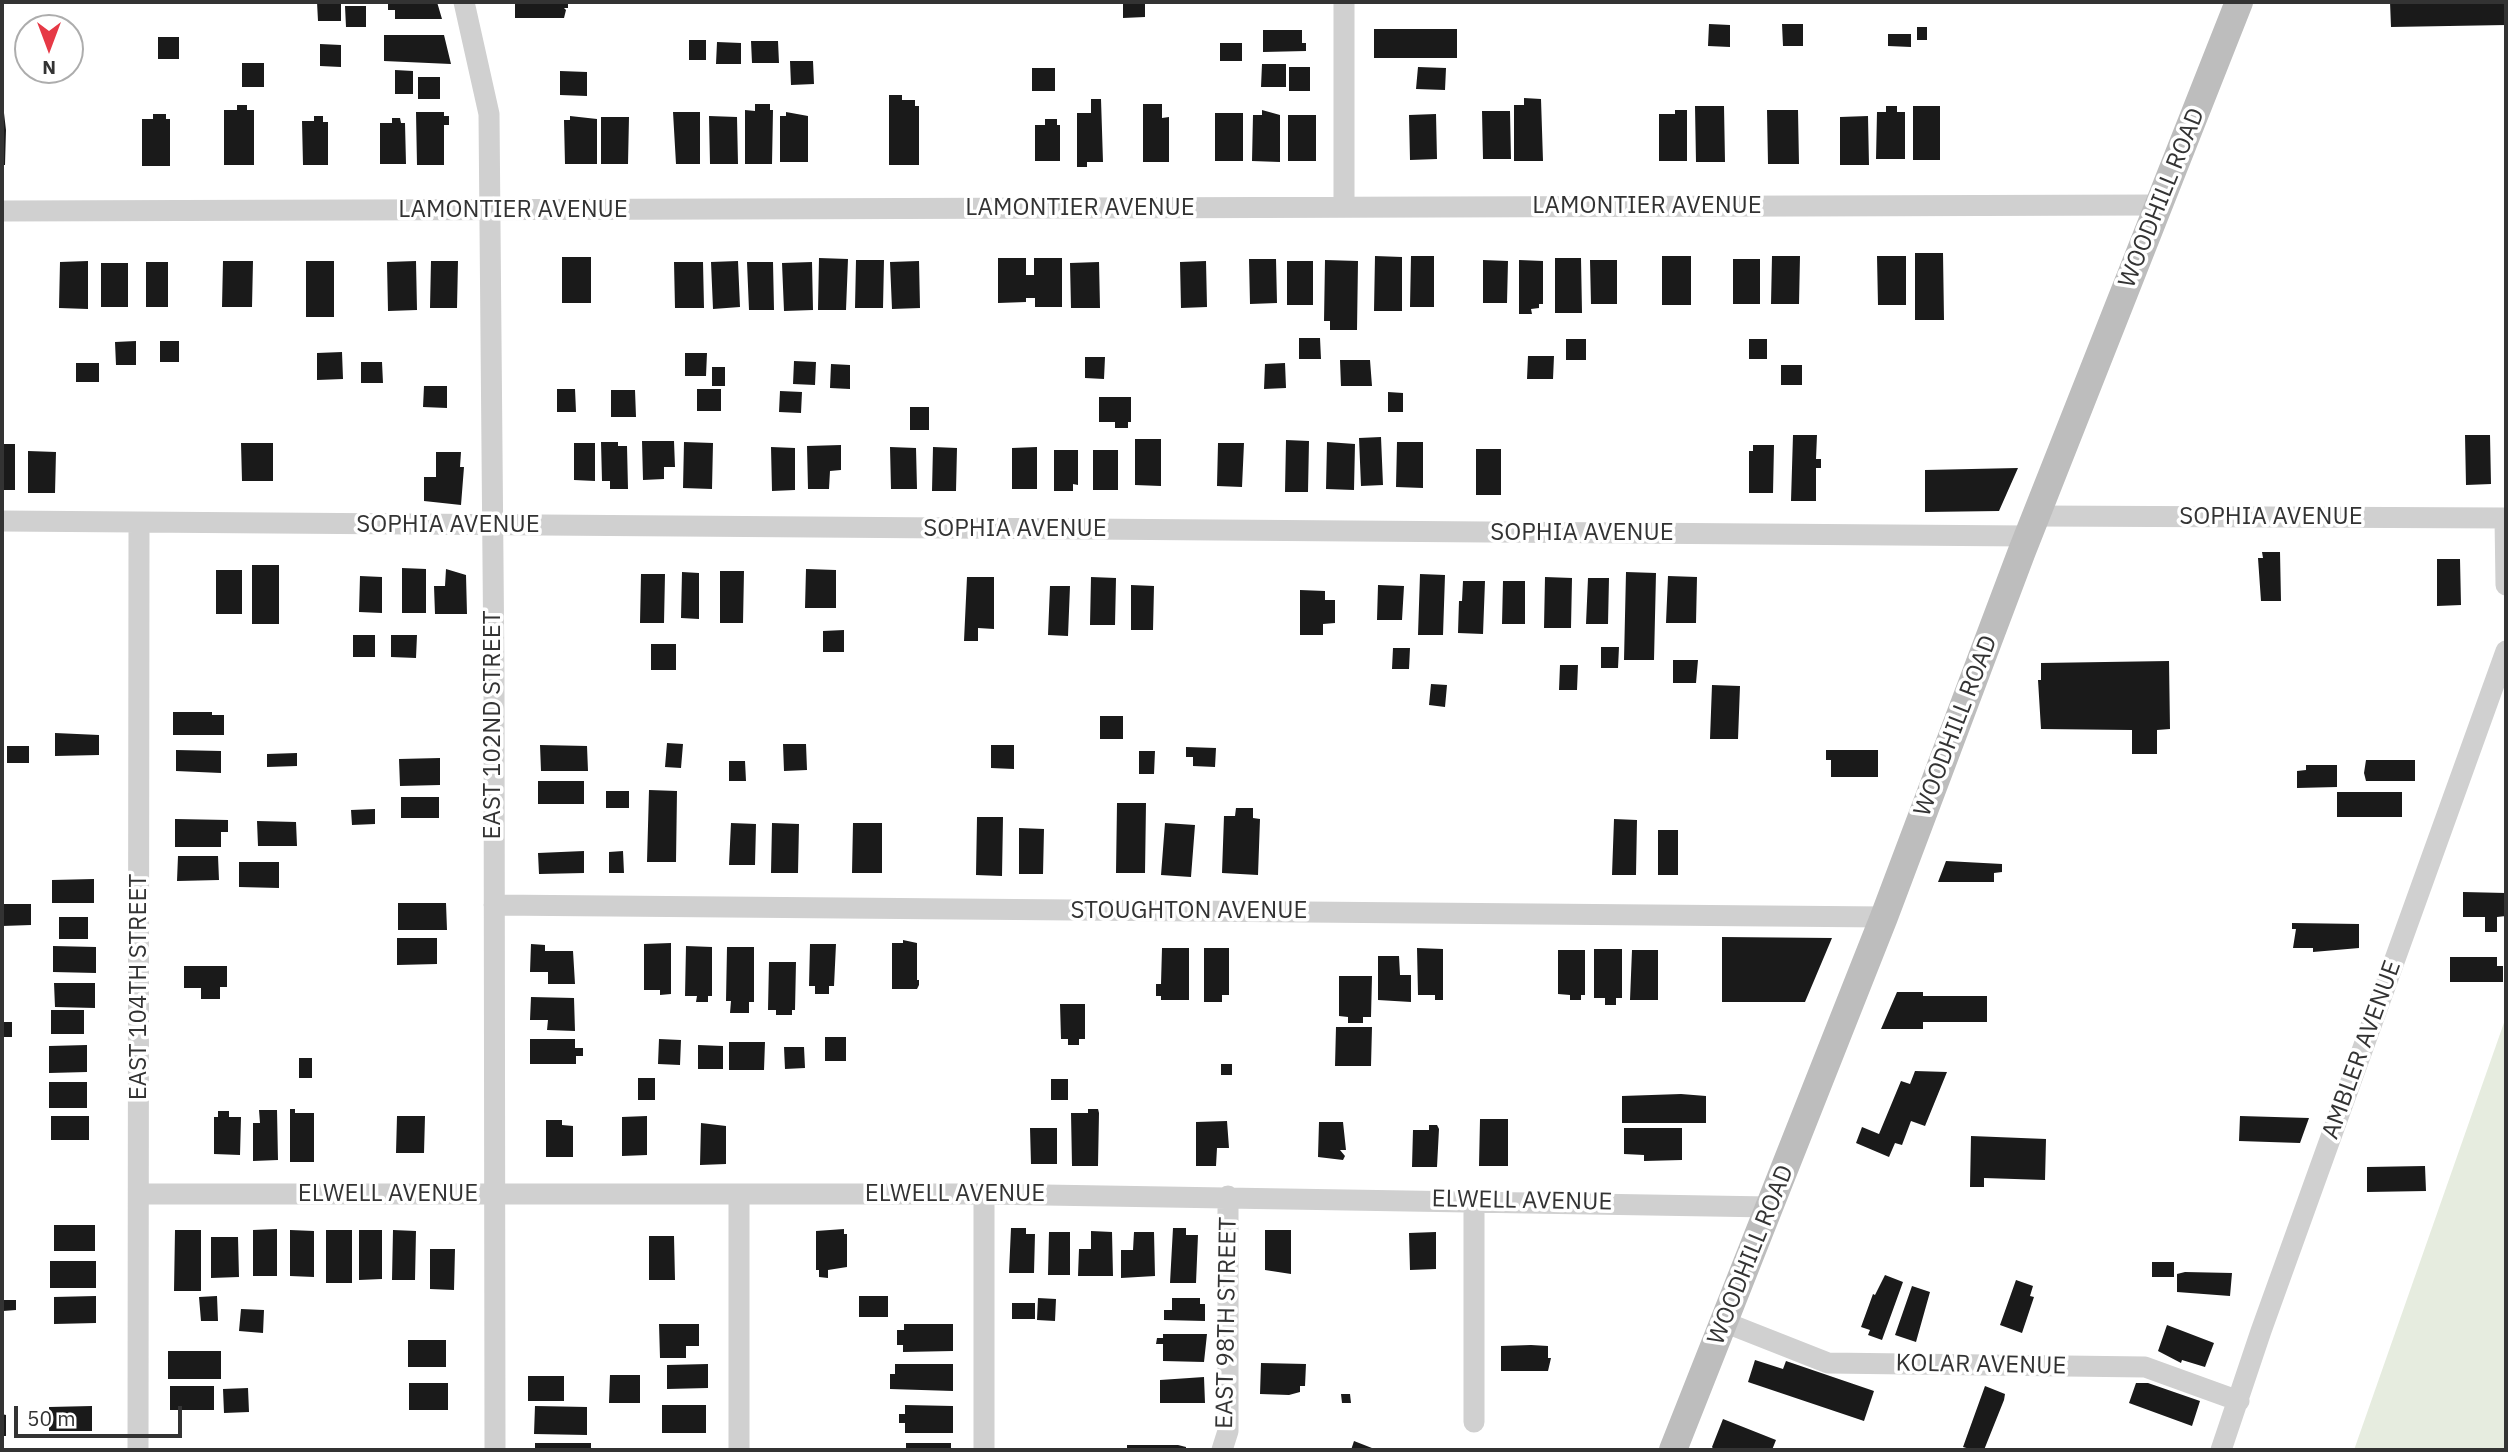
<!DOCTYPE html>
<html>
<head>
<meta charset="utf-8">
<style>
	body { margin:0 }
	#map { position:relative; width:2508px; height:1452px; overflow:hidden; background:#fff; font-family:"IBM Plex Sans",sans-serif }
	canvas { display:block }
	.frame { position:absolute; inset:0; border:4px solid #333; pointer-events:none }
	.north { position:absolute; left:14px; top:14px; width:70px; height:70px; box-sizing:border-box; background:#fff; border:2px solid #adadad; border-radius:50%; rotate:180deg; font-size:19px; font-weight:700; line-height:28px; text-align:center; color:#333 }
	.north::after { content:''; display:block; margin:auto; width:24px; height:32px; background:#e63946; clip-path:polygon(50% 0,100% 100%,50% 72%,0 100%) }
	.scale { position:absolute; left:14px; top:1406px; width:168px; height:32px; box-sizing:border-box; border:4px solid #333; border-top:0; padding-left:9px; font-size:21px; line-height:24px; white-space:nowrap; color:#333; -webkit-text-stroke:5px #fff; paint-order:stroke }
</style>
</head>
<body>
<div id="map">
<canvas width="2508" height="1452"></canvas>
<div class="frame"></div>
<div class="north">N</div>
<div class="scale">50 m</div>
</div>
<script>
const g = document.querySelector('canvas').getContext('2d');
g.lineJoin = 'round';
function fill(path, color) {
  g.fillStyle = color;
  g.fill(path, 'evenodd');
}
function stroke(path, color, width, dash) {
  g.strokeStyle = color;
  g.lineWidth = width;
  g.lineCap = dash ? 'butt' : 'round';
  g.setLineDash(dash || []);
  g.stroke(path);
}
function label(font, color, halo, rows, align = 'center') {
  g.font = font + ' "IBM Plex Sans",sans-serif';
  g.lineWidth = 7;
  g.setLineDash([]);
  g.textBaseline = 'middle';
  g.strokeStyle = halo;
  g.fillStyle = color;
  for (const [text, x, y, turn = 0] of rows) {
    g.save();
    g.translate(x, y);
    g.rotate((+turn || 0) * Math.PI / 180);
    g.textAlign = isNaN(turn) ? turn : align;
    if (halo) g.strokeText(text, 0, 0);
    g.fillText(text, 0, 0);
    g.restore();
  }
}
fill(new Path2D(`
	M2506,1017V1450H2354Z`), '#e6ecdf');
fill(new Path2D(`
	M317,2H341V21H318Z
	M388,2H437L442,19H395V10H388Z
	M515,2H568V8H564L566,10L564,18H515Z
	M1123,2H1145V17L1123,18Z
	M2390,2H2506V25L2391,27Z
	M345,6H366V27H346Z
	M1709,24L1730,25V47L1708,46Z
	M1782,24H1803V46H1783Z
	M1917,27H1927V40H1917Z
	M1374,29H1457V58H1374Z
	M1263,30H1302V43H1306V51L1263,52Z
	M1888,34H1911V47L1888,46Z
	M384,35H444L451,64L384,61Z
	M158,37H179V59H158Z
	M689,40H706V60H689Z
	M751,41H778L779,63H752Z
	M717,42L741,43V64H716Z
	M1220,43H1242V61H1220Z
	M320,44L341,45V67L320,66Z
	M790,61H813L814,84L791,85Z
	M242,63H264V87H242Z
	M1262,64H1286V87H1261Z
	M1289,67H1310V91H1289Z
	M1418,67L1446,68L1445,90L1416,89Z
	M1032,68H1055V91H1032Z
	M395,70L413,71V94H395Z
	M560,71L587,72V96L560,95Z
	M418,77H440V99H418Z
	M889,95H902V100H915V106H919V165H889Z
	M1524,98L1541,99L1543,161H1514V105H1524Z
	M1091,99H1101L1103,162H1087V167H1077V113H1091Z
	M755,104H770V110H773L772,164H745V110L755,111Z
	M1143,104H1162V118L1169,117V162H1143Z
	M237,105H247V110H254V165H224V110H237Z
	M1695,106H1724L1725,162H1696Z
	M1886,106H1897V112H1905V159H1876L1877,112H1886Z
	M1913,106H1940V160H1913Z
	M1262,110L1280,115V162L1252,161L1253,115H1262Z
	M1675,110H1687V161H1659V114H1675Z
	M1767,110H1798L1799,164H1768Z
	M1482,111H1510L1511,159H1483Z
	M416,112H444V116H449V125H444V165H417Z
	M673,112H700V164H676Z
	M786,112L808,116V162H780V116H786Z
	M2,113H4L6,130L5,165H2Z
	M1215,113H1243V161H1215Z
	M153,114H166V119H170V166H142V119H153Z
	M1436,114L1437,159L1410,160L1409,115Z
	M1288,115H1316V161H1288Z
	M314,116H323V122H328V165H303L302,121H314Z
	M570,116L597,119V164H565L564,120H570Z
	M709,116L737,117L738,164H710Z
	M1868,116L1869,165H1840V117Z
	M601,117H629L628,164H601Z
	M392,118H400L401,123H405L406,164H380V123H392Z
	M1045,119H1057V125H1060V161H1035V125H1045Z
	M1915,253H1943L1944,320H1915Z
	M1375,256L1402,257V311H1374Z
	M1411,256H1434V307H1410Z
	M1662,256H1691V305H1662Z
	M1772,256H1800L1799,304H1771Z
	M1877,256H1906V305H1878Z
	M562,257H591V303H562Z
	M819,258L848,259L846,310H818Z
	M998,258H1026V275H1034V258H1062V307H1035V298H1026V302L998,303Z
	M1555,258H1581L1582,313H1555Z
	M1249,259H1276L1277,303L1250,304Z
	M1733,259H1760V304H1733Z
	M856,260H884L883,308H855Z
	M1325,260L1358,261L1357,330H1330V321H1324Z
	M1483,260L1508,261L1507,303H1483Z
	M1519,260L1543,261V304H1539V308L1531,309L1532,314H1519Z
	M1590,260H1617V304H1591Z
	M88,261V309L59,308L60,262Z
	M223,261H253L252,307H222Z
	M306,261H334V317H306Z
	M416,261L417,310L388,311L387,262Z
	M431,261H458L457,308H430Z
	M738,261L740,307L713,309L711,262Z
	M919,261L920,308L892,309L890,262Z
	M1206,261L1207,307L1181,308L1180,262Z
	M1287,261H1313V305H1287Z
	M146,262H168V307H146Z
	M674,262H703L704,308H675Z
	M747,262H773L774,310H749Z
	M812,262L813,310L784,311L782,263Z
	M1099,262L1100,308H1071L1070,263Z
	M101,263H128V307H101Z
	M1299,338H1320L1321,359H1299Z
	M1566,339H1586V360H1566Z
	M1749,339H1767V359H1749Z
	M136,341V365H116L115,342Z
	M160,341H179V362H160Z
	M342,352L343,379L317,380V353Z
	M685,353H707L706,376H685Z
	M1528,356H1554L1553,379H1527Z
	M1085,357H1105L1104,379L1085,378Z
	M1340,360H1370L1372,386H1341Z
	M794,361L816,362L815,385L793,384Z
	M361,362H382L383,383H361Z
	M76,363H99V382H76Z
	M1285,363L1286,388L1264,389L1265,364Z
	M831,364L850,365V389L830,388Z
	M1781,365H1802V385H1781Z
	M712,367H725V386H712Z
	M424,386H447V408L423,407Z
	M557,389H575L576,412H557Z
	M697,389H721V411H697Z
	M611,390H635L636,417H611Z
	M780,391L802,392L801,413L779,412Z
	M1388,392L1403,393V412H1388Z
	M1099,397H1131V422H1128V428H1115V422H1099Z
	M910,407H929V430H910Z
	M1793,435H1817L1816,459H1821V468H1816V501H1791Z
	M2465,435H2490L2491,484L2466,485Z
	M1381,437L1383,485L1361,486L1359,438Z
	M1135,439H1161V486L1135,485Z
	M1286,440L1309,441L1308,492H1285Z
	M642,441H674L675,467H664V479L643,480Z
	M601,442H618V446H627L628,489H610V481H602Z
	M684,442L713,443L712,489L683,488Z
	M1327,442L1355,444L1354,490L1326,489Z
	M1397,442H1423V488L1396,487Z
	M241,443H273V481H242Z
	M574,443H595V481L574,480Z
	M1218,443H1244L1242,487L1217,486Z
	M2,444H15V490H2Z
	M841,445V470L830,471L829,489H808L807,446Z
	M1753,445H1774L1773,493H1749V451H1753Z
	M771,447L795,448V490L772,491Z
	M890,447L916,448L917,489H891Z
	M933,447L957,448L956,491H932Z
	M1037,447V489H1012V448Z
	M1476,449H1501V495H1476Z
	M1054,450H1078V485L1073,484V491H1054Z
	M1093,450H1118V490H1093Z
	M28,451L56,452L55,493H28Z
	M436,452H461L460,467H464L461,505L424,501V477H436Z
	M2018,468L1999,511L1925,512V470Z
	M2262,552H2280L2281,601H2261L2258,558H2263Z
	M2437,559H2460L2461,605L2437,606Z
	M252,565H279V624H252Z
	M402,568L426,569V613H402Z
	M446,569L466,575L467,614H435L434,586H445Z
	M806,569L836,570V608H805Z
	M216,570H242V614H216Z
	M720,571H744L743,623H720Z
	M682,572L699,573V619L681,618Z
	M1626,572L1656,573L1654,660H1624Z
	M641,574H665L664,623H640Z
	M1420,574L1445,575L1443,635H1418Z
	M360,576L382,577V613L359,612Z
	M1668,576L1697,577L1696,623H1666Z
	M967,577H994V629L978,628V641H964Z
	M1091,577L1116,578L1115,625H1090Z
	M1545,577L1572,578L1571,628H1544Z
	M1588,578H1609L1608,624H1586Z
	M1463,581H1485L1483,634L1458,633L1459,601H1462Z
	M1503,581H1525V624H1502Z
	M1131,585L1154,586L1153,630H1131Z
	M1378,585L1404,586L1402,620H1377Z
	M1050,586H1070L1068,636L1048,635Z
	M1300,590L1325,591V600H1335V623L1323,624V635H1300Z
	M844,630V652H823V631Z
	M353,635H375V657H353Z
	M391,635H417L416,658L391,657Z
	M651,644H676V670H651Z
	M1601,647H1619L1618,668H1601Z
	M1393,648H1410L1409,669H1392Z
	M1673,660H1698L1696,683H1673Z
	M2169,661L2170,729L2157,730V754H2132V730L2041,729L2038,680H2041V663Z
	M1560,665H1578L1577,690H1559Z
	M1431,684L1447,685L1445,707L1429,705Z
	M1712,685L1740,686L1738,739H1710Z
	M173,712H212V715H224V735H173Z
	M1100,716H1123V739H1100Z
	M55,733L99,735V755L55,756Z
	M667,743L683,744L681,768L665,767Z
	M783,744H806L807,770L784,771Z
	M540,745L587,746L588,771H541Z
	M991,745H1014V769L991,768Z
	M7,746H29V763H7Z
	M1186,747L1216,748L1215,767L1193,766V757H1186Z
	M176,750L221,751V773L176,771Z
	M1826,750H1878V777H1831V760H1826Z
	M1139,751H1155L1154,774H1139Z
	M297,753V766L267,767V754Z
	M440,758V785L400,786L399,759Z
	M2415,760V781H2366L2364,773L2366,760Z
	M729,761H745L746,781H729Z
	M2306,765H2337V787L2297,788V771L2306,770Z
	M538,781H584V804H538Z
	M649,790L677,791L676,862H647Z
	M606,791H629V808H606Z
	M2337,792H2402V817H2337Z
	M401,797H439V818H401Z
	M1117,803H1146L1145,873H1116Z
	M1236,808H1253V818L1260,819L1258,875L1222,873L1224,816H1235Z
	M375,809V824L352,825L351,810Z
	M977,817H1003L1002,876L976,875Z
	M175,819L228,820V832H221V847H175Z
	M1614,819L1637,820L1636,875H1612Z
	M257,821L296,822L297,846H258Z
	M731,823L756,824L755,865H729Z
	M772,823L799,824L798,873H771Z
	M853,823H882V873H852Z
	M1165,823L1195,825L1191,877L1161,875Z
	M1019,828L1044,829L1043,874H1019Z
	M1658,830H1678V875H1658Z
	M584,851V873L539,874L538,853Z
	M623,851L624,873H609V852Z
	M178,856H218L219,880L177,881Z
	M1946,861L2002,864V872L1994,873V882H1938Z
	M239,862H279V888L239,887Z
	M94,879V903H52V880Z
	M2463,892L2506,893V916L2497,917V932H2485V917H2463Z
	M398,903H446L447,930H398Z
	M2,904H31V925L2,926Z
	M59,917H88V939H59Z
	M2292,923L2359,924V948L2313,952V948H2293L2296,929H2292Z
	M1722,937L1832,938L1805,1002H1722Z
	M397,938H437V964L397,965Z
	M903,940L917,943V980H919V985L917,989H892V943H903Z
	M671,943V994L660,995V990H644V944Z
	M531,944L545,945V951H573L575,984H548V972H530Z
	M810,944H836L834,986H829V994H815V986H809Z
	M53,946L96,947V973L53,972Z
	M686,946L712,947V996H708V1002H696L697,996H685Z
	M727,947H754V1002H749V1013H730L731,1001H726Z
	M1162,948H1189V1000H1161V996H1156V984H1161Z
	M1204,948H1229V995H1222V1002H1204Z
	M1417,948L1443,949V1000H1435V995H1418Z
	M1594,949H1622V998H1616V1005H1605V998H1594Z
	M1558,950H1585V995H1581V1000H1570V995L1558,994Z
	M1632,950H1658V1000H1630Z
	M1378,956H1399L1400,975H1411V1002L1378,1000Z
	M2450,957H2497V966H2503V982H2450Z
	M769,962H796L795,1010H792V1015H776V1010H768Z
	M184,966H227V987H220V999H201V988H184Z
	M1339,976H1372L1371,1017H1363V1023H1348V1017L1339,1016Z
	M54,983H95V1008L55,1007Z
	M1897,992H1923V996H1987V1022H1923V1029H1881Z
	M531,997L574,998L575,1031L547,1030L548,1020H530Z
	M1060,1004H1085V1039H1079V1045H1068V1039H1061Z
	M51,1010H84V1034H51Z
	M2,1022H12V1037H2Z
	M1336,1027H1372L1371,1066H1335Z
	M825,1037H846V1061H825Z
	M530,1039H575V1048H583V1056H576V1064H530Z
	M659,1039L681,1040L680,1065L658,1064Z
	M729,1042H765L764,1070H729Z
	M87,1045V1072L49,1073V1046Z
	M698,1045L723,1046V1069H698Z
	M784,1047H804L805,1068L785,1069Z
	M299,1058H312V1078H299Z
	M1221,1064H1232V1075H1221Z
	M1915,1071L1947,1072L1925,1126L1911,1121L1902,1145L1895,1143L1889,1157L1856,1143L1862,1127L1879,1134L1901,1081L1910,1084Z
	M638,1078H655V1100H638Z
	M1051,1079H1068V1100H1051Z
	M49,1082H87V1108H49Z
	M1681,1094L1706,1096V1123H1622V1096Z
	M290,1109H295V1113H314V1162H290Z
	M1088,1109H1098L1099,1113L1098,1166H1072L1071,1113H1088Z
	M259,1110H277L278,1160L253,1161V1123H260Z
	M218,1111H229V1117H241L240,1155L214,1154V1117H218Z
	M51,1116H89V1140H51Z
	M397,1116H425L424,1153H396Z
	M647,1116V1155L622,1156V1117Z
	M2240,1116L2309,1118L2300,1143L2239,1141Z
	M1480,1119H1508V1166H1479Z
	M546,1120H562V1125L573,1126V1157H546Z
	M1227,1121L1229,1148H1217L1216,1166H1196V1122Z
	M1319,1122H1343L1346,1150H1340L1345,1156L1343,1160L1318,1157Z
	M701,1123L726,1126V1164L700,1165Z
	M1429,1125H1437L1439,1129L1437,1167H1412L1413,1130H1429Z
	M1030,1128H1057V1164H1031Z
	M1624,1128H1682V1160L1644,1161V1155L1624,1154Z
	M1971,1136L2046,1139L2045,1180L1984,1178V1187H1970Z
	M2425,1166L2426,1191L2367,1192V1167Z
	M54,1225H95V1251H54Z
	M1011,1228H1026V1234H1035L1034,1273H1009Z
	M1173,1228H1186V1235H1198L1196,1283H1170Z
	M277,1229V1276H253V1230Z
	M844,1229V1234H847V1267L828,1270V1278L819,1277V1270H816V1231Z
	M175,1230H201V1291H174Z
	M290,1230L314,1231V1277L290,1276Z
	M326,1230H352V1283H326Z
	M359,1230H382V1279L359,1280Z
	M393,1230L416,1231L415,1280H392Z
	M1265,1230H1291V1274L1265,1270Z
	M1091,1231L1112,1232L1113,1276H1078L1079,1249H1091Z
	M1049,1232H1070V1275H1048Z
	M1134,1232H1154L1155,1276L1121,1278V1250H1133Z
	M1436,1232V1269L1410,1270L1409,1233Z
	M649,1236H674L675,1280H649Z
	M211,1237H238L239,1277L211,1278Z
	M430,1249H455L454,1290L430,1289Z
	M50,1261H96V1288H50Z
	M2152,1262H2174V1277H2152Z
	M2185,1272L2232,1273L2230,1296L2177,1292V1274Z
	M1885,1275L1903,1282L1882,1340L1868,1335L1870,1330L1861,1327L1873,1294L1875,1295Z
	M2016,1280L2033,1286L2030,1296L2034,1297L2022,1333L2000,1325Z
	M1912,1286L1930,1292L1916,1342L1895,1335Z
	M96,1296V1323L54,1324V1297Z
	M217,1296L218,1321H201L199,1297Z
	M859,1296H888V1317H859Z
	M1038,1298L1056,1299L1055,1321L1037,1320Z
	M1172,1298H1200V1304H1205V1321L1164,1320V1310H1172Z
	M3,1300H16V1310L3,1311Z
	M1012,1303H1035V1319H1012Z
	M241,1309L264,1310L263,1333L239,1331Z
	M659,1324H699V1346H686V1358H660Z
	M904,1324H953V1351L903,1352V1345H897V1330H904Z
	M2167,1325L2214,1343L2205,1367L2182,1360L2181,1363L2158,1351Z
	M1163,1334H1207L1204,1362L1163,1361V1344H1156L1157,1338H1163Z
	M408,1340H446V1367H408Z
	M1531,1345L1548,1346V1358H1551L1548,1371H1501V1346Z
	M168,1351H221V1379H168Z
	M1755,1360L1783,1369L1786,1361L1874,1391L1864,1421L1748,1382Z
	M1261,1363L1306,1364L1305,1386H1300V1392L1289,1395L1260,1394Z
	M708,1364V1388L667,1389V1365Z
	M895,1364H953V1391L890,1389V1374H895Z
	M610,1375H640V1403H609Z
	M528,1376H564V1401H528Z
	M1204,1377L1205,1403H1160V1380Z
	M409,1383H448V1410H409Z
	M2136,1383H2148L2200,1401L2192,1426L2129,1403Z
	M170,1386H214V1410H170Z
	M1985,1386L2005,1394L2004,1400L1984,1450H1973L1963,1447Z
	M248,1388L249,1412L224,1413L223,1389Z
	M1341,1394H1350L1351,1403H1342Z
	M662,1405H706V1433H662Z
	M905,1405L953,1406V1433H905V1423H899V1414H905Z
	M92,1406V1431H49V1407Z
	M535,1406L587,1407V1435L534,1434Z
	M2,1414L6,1415V1436H2Z
	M1723,1419L1776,1440L1772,1450H1714L1712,1447Z
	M1354,1441L1377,1450H1351Z
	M535,1443H591V1450H535Z
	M906,1443H951V1450H906Z
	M1127,1445H1178L1186,1447V1450H1127Z`), '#1a1a1a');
stroke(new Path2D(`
	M464,2L489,114L494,674L495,1450
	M1344,2V207
	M2,211L2159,205
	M2036,516L2506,518
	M2505,518L2506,585
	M2,521L2028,536
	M494,905L1884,917
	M139,1194H984L1770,1207
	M739,1194V1450
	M984,1194V1450
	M1474,1200V1422
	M1724,1322L1828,1363L2145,1367L2239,1401
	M138,1450L139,523
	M1222,1450L1228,1431V1196
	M2221,1450L2261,1331L2506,651`), '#d0d0d0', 21);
stroke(new Path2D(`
	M1673,1450L1884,917L2022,551L2239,2`), '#bdbdbd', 28);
label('24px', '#333', '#fff', [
	["WOODHILL ROAD",2162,198,-68],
	["LAMONTIER AVENUE",1647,206],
	["LAMONTIER AVENUE",1080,208],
	["LAMONTIER AVENUE",513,210],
	["SOPHIA AVENUE",2271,517],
	["SOPHIA AVENUE",448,525],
	["SOPHIA AVENUE",1015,529],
	["SOPHIA AVENUE",1582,533],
	["EAST 102ND STREET",493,725,-90],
	["WOODHILL ROAD",1956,726,-69],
	["STOUGHTON AVENUE",1189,911],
	["EAST 104TH STREET",139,987,-90],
	["AMBLER AVENUE",2362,1050,-70],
	["ELWELL AVENUE",388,1194],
	["ELWELL AVENUE",955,1194],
	["ELWELL AVENUE",1522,1201,1],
	["WOODHILL ROAD",1751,1255,-68],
	["EAST 98TH STREET",1227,1323,-89],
	["KOLAR AVENUE",1981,1365,1]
]);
</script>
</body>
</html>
